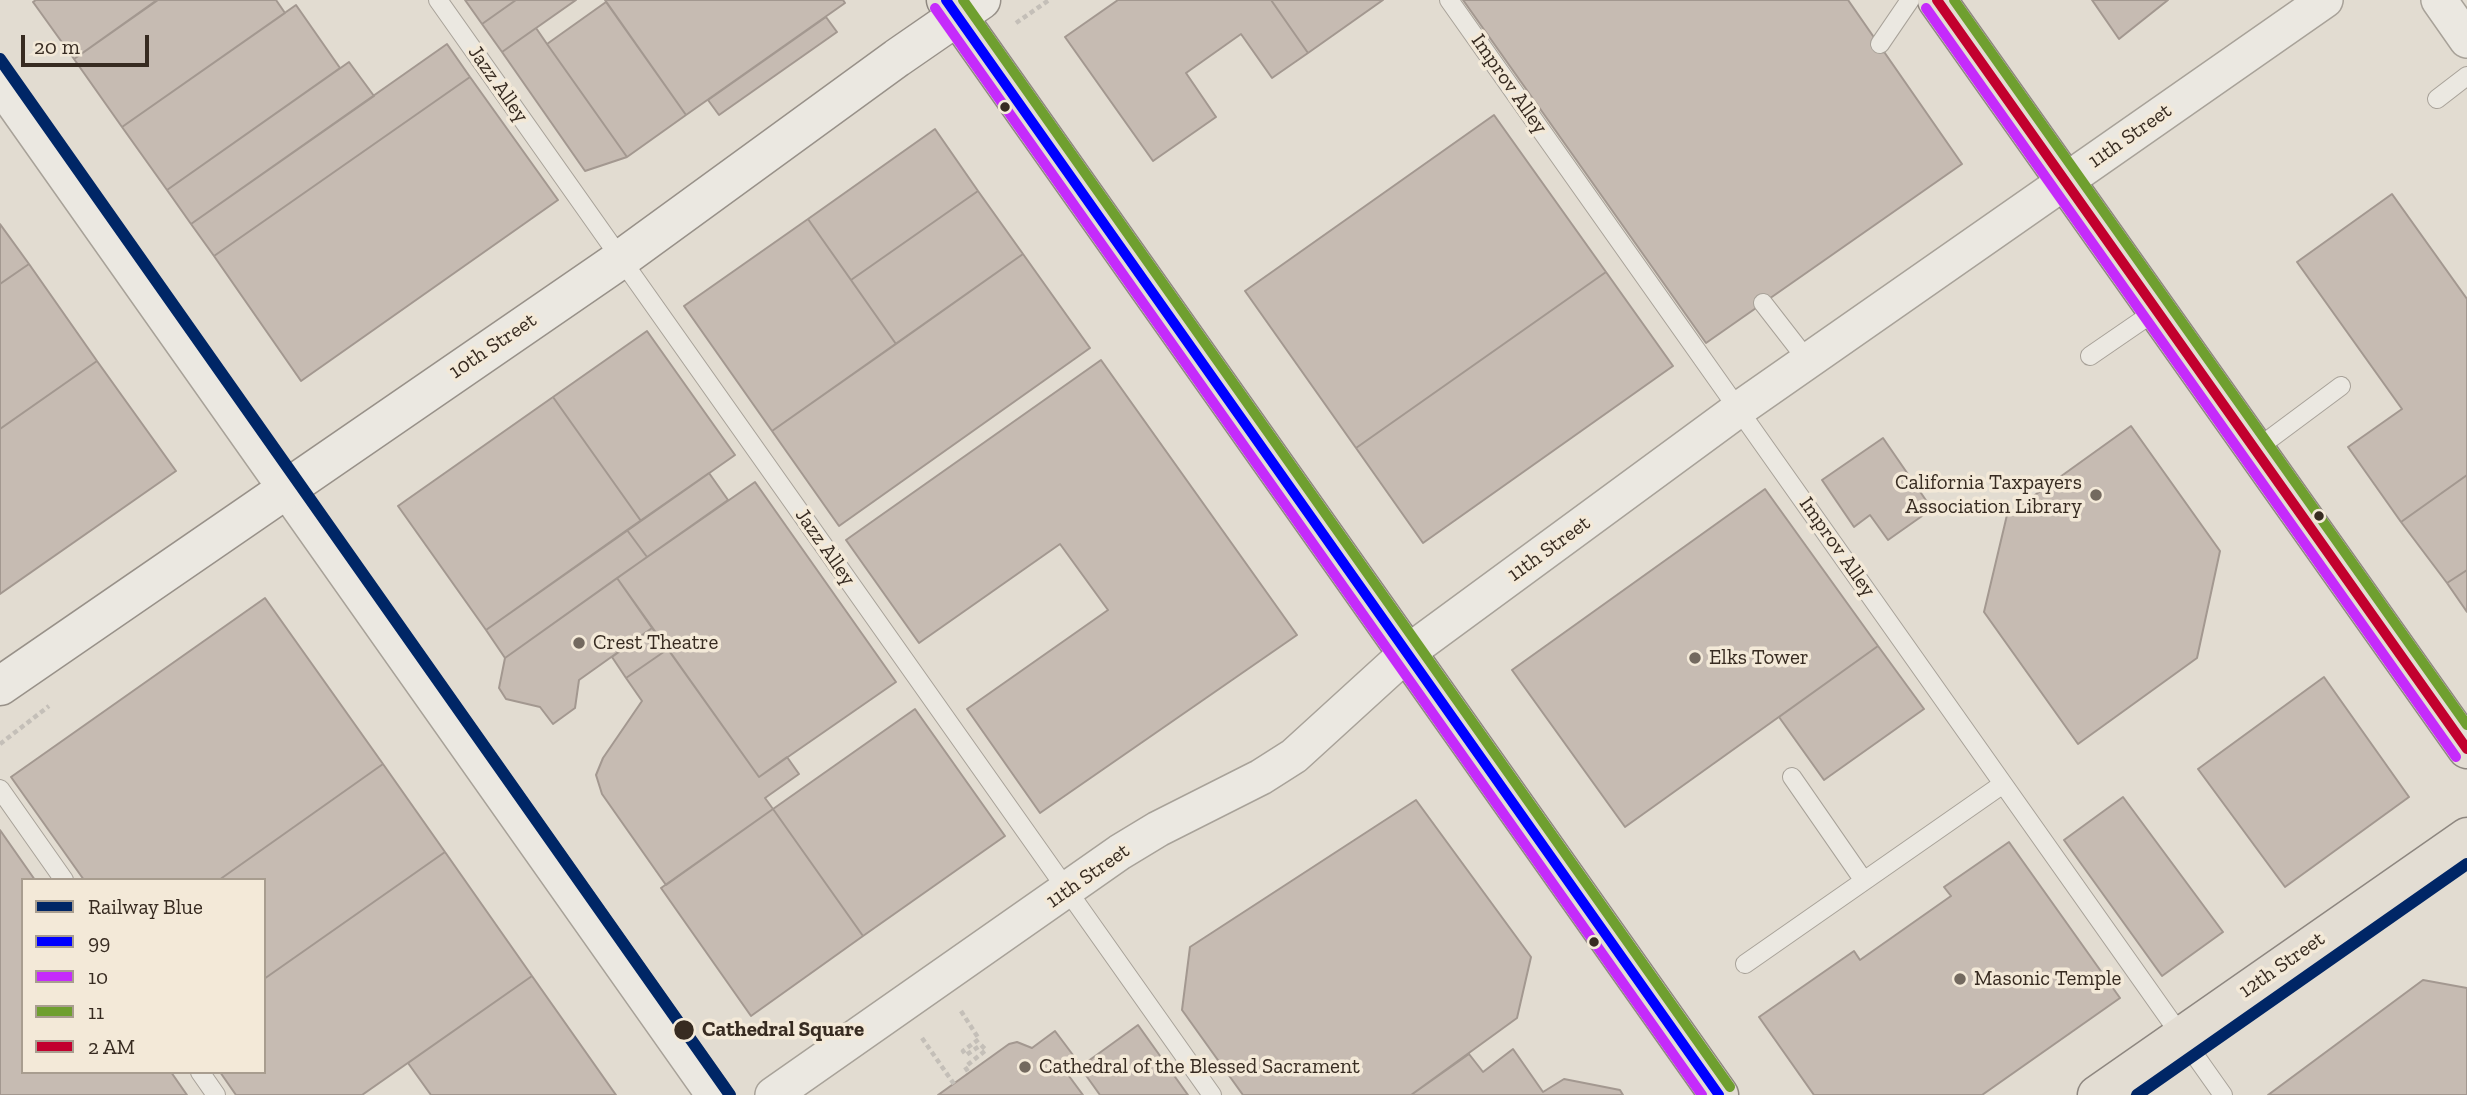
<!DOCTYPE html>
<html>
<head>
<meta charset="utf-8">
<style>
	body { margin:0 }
	#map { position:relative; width:2467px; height:1095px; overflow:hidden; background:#e2dcd1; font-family:"Zilla Slab",serif }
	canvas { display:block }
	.legend { position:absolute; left:21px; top:878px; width:245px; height:196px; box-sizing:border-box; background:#f3e9d8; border:2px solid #a89d8f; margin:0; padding:9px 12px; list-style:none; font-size:21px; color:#372b21 }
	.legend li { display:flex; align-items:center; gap:14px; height:35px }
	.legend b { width:35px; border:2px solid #a89d8f }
	.scale { position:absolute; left:21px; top:35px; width:128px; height:32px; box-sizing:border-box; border:4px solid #372b21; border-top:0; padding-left:9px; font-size:21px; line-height:24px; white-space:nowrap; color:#372b21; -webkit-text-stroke:5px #f3e9d8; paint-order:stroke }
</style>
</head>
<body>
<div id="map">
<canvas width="2467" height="1095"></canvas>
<ul class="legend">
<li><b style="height:9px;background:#002666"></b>Railway Blue</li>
<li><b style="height:9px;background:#00f"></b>99</li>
<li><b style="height:9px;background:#c52bfb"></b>10</li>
<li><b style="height:9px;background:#6f9f2f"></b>11</li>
<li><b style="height:9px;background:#c2002e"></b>2 AM</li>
</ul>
<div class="scale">20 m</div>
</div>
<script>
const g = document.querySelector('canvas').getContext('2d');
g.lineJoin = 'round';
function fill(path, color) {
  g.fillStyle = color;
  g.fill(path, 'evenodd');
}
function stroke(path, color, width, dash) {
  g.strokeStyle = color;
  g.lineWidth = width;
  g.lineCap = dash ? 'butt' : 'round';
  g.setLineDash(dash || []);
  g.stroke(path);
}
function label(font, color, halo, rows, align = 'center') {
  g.font = font + ' "Zilla Slab",serif';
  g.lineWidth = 7;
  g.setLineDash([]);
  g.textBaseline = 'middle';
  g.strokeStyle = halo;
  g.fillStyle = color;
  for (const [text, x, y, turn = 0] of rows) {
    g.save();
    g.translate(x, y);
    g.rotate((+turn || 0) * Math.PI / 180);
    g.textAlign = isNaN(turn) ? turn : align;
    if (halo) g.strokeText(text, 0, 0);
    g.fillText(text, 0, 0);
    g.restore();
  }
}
const building = new Path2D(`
	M36,0H158L74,59L33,2Z
	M157,0H276L285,13L122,127L74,59Z
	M465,0H516L482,24Z
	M516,0H576L502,52L482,24Z
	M605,0H843L845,3L686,115Z
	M1118,0H1271L1308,53L1272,78L1241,34L1186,73L1216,117L1153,161L1065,37Z
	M1271,0H1383L1308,53Z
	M1463,0H1848L1962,164L1706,343Z
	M2092,0H2168L2119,39Z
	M606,2L686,115L627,157L547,44Z
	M296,5L340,68L167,190L122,127Z
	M826,17L837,32L719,115L708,100Z
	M536,28L547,44L627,157L585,171L502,52Z
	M447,44L470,77L214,256L191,224Z
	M349,62L374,96L191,224L167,190Z
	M470,77L558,200L301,381L214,256Z
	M1494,115L1606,272L1356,448L1245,291Z
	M935,129L978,191L851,280L808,219Z
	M978,191L1023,254L896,344L851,280Z
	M2392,194L2467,299V475L2401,522L2348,447L2402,409L2297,262Z
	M808,219L896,344L772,431L684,306Z
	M0,224L29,264L0,284Z
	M1023,254L1090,348L839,526L772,431Z
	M29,264L97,361L0,429V284Z
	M1606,272L1673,366L1423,543L1356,448Z
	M647,331L735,455L641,521L553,397Z
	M1101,360L1297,635L1040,813L967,709L1108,610L1060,544L919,643L846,540Z
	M97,361L176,471L0,594V429Z
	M553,397L641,521L486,630L398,506Z
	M2131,426L2220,551L2197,658L2078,744L1984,612L2007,515Z
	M1883,438L1932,509L1888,540L1870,515L1854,527L1822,480Z
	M709,473L728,500L647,557L627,530Z
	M2467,475V570L2447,583L2401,522Z
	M755,482L896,682L759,777L617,578Z
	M1765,489L1878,646L1625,827L1512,670Z
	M627,530L647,557L505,658L486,630Z
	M2467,570V612L2447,583Z
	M617,578L652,628L579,680L575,708L553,724L540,707L506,699L499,688L505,658Z
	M265,598L383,764L219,880H84L11,777Z
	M652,628L668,649L626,678L612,657Z
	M1878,646L1924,709L1824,780L1779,717Z
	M668,649L759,777L787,757L799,774L765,798L773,809L666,885L602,794L596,775L603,758L642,701L626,678Z
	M2324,677L2409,797L2285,887L2198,769Z
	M915,709L1005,836L863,936L773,809Z
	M383,764L445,852L264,979V880H219Z
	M2123,797L2223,932L2162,976L2064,840Z
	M1416,800L1531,957L1517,1018L1411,1095H1243L1182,1010L1190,947Z
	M773,809L863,936L751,1016L661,888Z
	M0,830L35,880H23V1072H171L187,1095H0Z
	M2009,842L2120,998L1982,1095H1814L1759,1017L1854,951L1860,960L1951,896L1944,887Z
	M445,852L532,976L362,1095H236L220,1072H264V979Z
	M532,976L616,1095H431L408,1063Z
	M2423,980L2467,988V1095H2268Z
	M1138,1025L1188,1095H1100L1080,1067Z
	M1055,1031L1079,1063L1066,1072L1083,1095H938L1009,1044L1017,1042L1032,1048Z
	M1513,1049L1543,1092L1564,1079L1620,1090L1623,1095H1411L1469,1054L1483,1072Z`);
fill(building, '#c6bbb2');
stroke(building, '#a39890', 2);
const lane = new Path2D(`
	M438,0L1212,1095
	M1449,0L2223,1095
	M1880,44L1910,0
	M2437,99L2467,76
	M1763,303L1808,361
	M2090,356L2157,310
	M2255,450L2341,386
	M1792,777L1864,881
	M0,789L64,880
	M1745,964L2003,784
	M200,1072L216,1095`);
const street = new Path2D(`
	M2439,0L2467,40
	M0,84L714,1095
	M773,1095L1120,852L1158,829L1261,777L1294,756L1407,653L1739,409L2325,0`);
const secondary = new Path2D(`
	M0,686L621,259L897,58L981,0`);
const primary = new Path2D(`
	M946,0L1719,1095
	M1937,0L2467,749
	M2097,1095L2467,837`);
stroke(lane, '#a8a299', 20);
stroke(street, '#a8a299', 38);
stroke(secondary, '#989189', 41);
stroke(primary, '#8e8780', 41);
stroke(new Path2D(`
	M1016,23L1049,0
	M0,744L49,706
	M961,1011L979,1039L963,1051L966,1055L981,1045L986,1050L965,1067L969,1073
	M922,1038L954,1084`), '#c4bfb8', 4.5, [5, 3.5]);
stroke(lane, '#ebe8e1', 18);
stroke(street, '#ebe8e1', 35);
stroke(secondary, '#ebe8e1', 38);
stroke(primary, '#e3ddd3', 38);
stroke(new Path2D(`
	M946,0L1719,1095`), '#00f', 10);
stroke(new Path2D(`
	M935,8L1702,1095
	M1926,8L2456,757`), '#c52bfb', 10);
stroke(new Path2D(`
	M963,0L1730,1087
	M1954,0L2467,725`), '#6f9f2f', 10);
stroke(new Path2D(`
	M1937,0L2467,749`), '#c2002e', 10);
stroke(new Path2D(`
	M0,59L730,1095
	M2137,1095L2467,864`), '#002666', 12);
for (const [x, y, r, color] of [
	[1005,107,6,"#372b21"],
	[2096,495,7,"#73695f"],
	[2319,516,6,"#372b21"],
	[579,643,7,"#73695f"],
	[1695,658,7,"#73695f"],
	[1594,942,6,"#372b21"],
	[1960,979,7,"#73695f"],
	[684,1030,11,"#372b21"],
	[1025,1067,7,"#73695f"]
]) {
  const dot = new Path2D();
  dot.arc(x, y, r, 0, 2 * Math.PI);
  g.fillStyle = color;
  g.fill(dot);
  stroke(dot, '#f3e9d8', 2.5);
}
label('21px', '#372b21', '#f3e9d8', [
	["Jazz Alley",498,84,55],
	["Improv Alley",1509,84,55],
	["11th Street",2130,136,-35],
	["10th Street",493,346,-34],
	["Jazz Alley",825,547,55],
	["Improv Alley",1837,547,55],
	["11th Street",1549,549,-36],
	["11th Street",1088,876,-35],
	["12th Street",2282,965,-35]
]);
label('21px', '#372b21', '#f3e9d8', [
	["California Taxpayers",2082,483,"right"],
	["Association Library",2082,507,"right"],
	["Crest Theatre",593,643],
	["Elks Tower",1709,658],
	["Masonic Temple",1974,979],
	["Cathedral of the Blessed Sacrament",1039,1067]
], 'left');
label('bold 21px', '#372b21', '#f3e9d8', [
	["Cathedral Square",702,1030]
], 'left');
</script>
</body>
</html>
